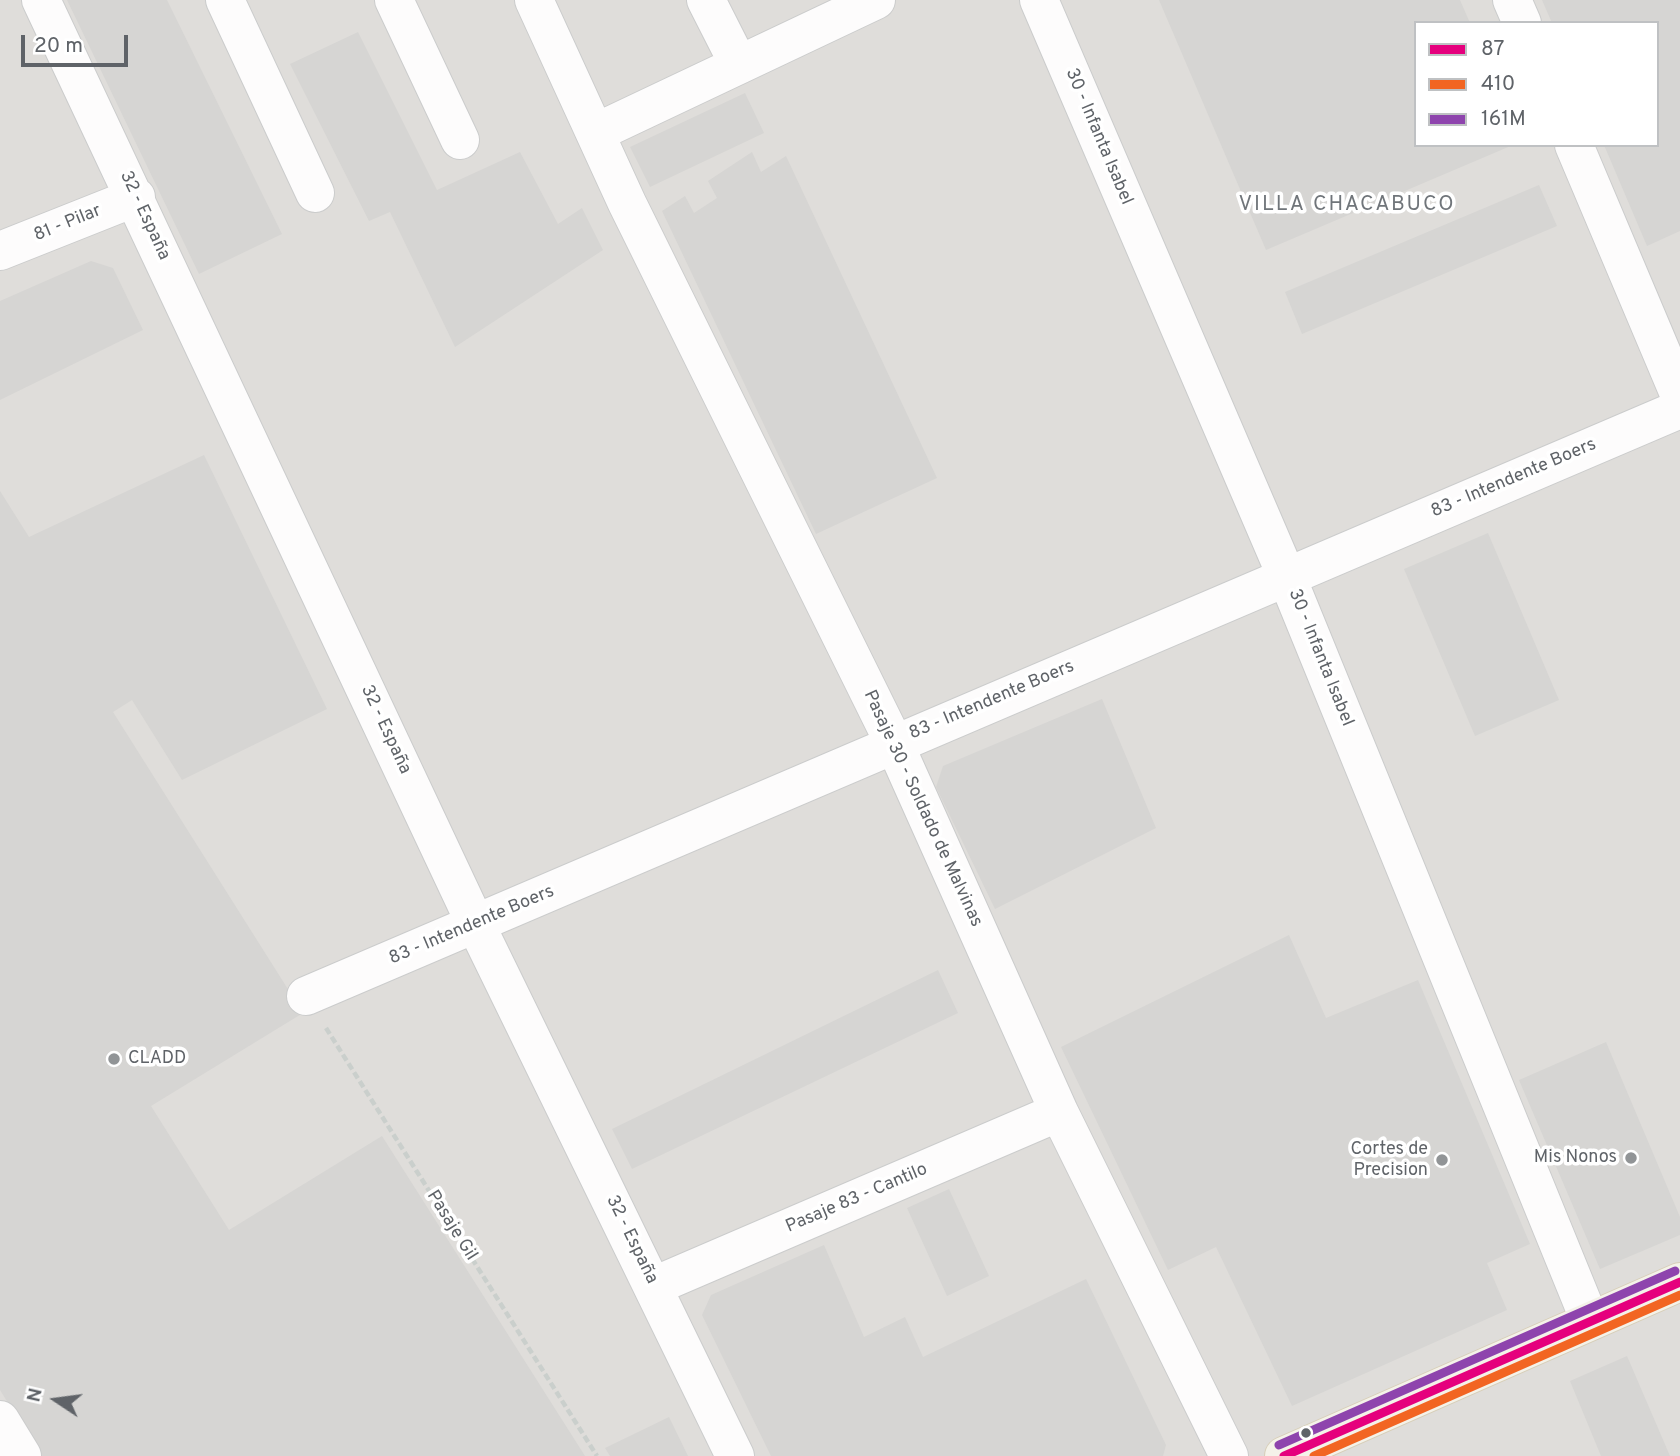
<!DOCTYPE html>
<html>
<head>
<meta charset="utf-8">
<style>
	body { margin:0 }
	#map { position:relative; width:1680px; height:1456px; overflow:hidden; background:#efeeea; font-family:Overpass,sans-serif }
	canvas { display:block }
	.legend { position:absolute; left:1414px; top:21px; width:245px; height:126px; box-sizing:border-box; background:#fff; border:2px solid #bfc1c3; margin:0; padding:9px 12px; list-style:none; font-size:21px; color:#5f6368 }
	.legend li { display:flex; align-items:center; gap:14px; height:35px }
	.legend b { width:35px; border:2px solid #bfc1c3 }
	.north { position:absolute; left:21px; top:1365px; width:70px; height:70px; -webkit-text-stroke:5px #fff; paint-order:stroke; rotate:283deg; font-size:19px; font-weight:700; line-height:28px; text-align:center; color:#5f6368 }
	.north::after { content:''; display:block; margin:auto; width:24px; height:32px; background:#5f6368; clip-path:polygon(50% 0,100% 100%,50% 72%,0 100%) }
	.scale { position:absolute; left:21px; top:35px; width:107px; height:32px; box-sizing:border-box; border:4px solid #5f6368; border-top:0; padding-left:9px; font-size:21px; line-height:24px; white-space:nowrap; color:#5f6368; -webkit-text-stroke:5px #fff; paint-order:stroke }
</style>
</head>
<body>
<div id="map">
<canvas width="1680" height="1456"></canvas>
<ul class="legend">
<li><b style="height:9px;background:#e5007d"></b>87</li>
<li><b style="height:9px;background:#f26522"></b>410</li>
<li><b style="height:9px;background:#8e44ad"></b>161M</li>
</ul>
<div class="north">N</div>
<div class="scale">20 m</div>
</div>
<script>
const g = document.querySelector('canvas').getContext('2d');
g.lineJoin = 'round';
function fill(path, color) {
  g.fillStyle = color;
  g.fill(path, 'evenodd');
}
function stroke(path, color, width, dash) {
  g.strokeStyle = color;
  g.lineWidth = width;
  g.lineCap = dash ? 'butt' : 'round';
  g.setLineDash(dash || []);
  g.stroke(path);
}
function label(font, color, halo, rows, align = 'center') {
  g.font = font + ' Overpass,sans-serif';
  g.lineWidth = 7;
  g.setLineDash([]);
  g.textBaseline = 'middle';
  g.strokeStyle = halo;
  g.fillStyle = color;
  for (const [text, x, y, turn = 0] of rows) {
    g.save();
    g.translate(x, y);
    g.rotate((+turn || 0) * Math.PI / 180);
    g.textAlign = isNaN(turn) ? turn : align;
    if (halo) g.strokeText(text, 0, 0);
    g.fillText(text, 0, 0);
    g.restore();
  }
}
fill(new Path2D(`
	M0,0H1680V1456H0ZM1416,23H1657V145H1416Z`), '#dfddda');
fill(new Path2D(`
	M67,0H167L282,234L199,274Z
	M1159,0H1460L1470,23H1416V145H1513L1266,250Z
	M1542,0H1680V231L1647,246L1604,145H1657V23H1552Z
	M358,32L437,190L520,152L558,224L582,208L603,250L455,347L390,212L369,221L290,64Z
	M745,93L764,133L650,187L630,147Z
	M752,152L761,172L786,156L937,478L816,534L662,211L685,196L694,213L717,198L708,181Z
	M1539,185L1557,226L1302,334L1285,292Z
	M91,261L113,268L143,330L0,400V301Z
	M204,455L327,709L182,780L132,700L113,712L303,1013L151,1106L229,1230L382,1136L585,1456H41L0,1390V491L29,537Z
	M1488,533L1559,700L1475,736L1404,569Z
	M1102,699L1156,828L995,909L936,787L943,766Z
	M1289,935L1326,1018L1418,980L1530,1244L1487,1263L1507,1310L1292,1406L1216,1247L1168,1270L1061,1047Z
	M938,970L958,1013L632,1169L612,1129Z
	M1606,1042L1680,1217V1235L1600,1269L1519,1080Z
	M949,1189L989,1276L947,1296L907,1208Z
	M824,1245L864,1337L905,1317L923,1357L1086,1279L1166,1445L1163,1456H771L702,1315L711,1295Z
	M1627,1356L1670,1456H1601L1570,1381Z
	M669,1417L688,1456H610L605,1448Z`), '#d6d5d3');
const minor = new Path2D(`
	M41,0L476,925L735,1456
	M225,0L315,193
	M394,0L460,140
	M534,0L627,203L894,743L1059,1112L1229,1456
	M706,0L739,65
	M1039,0L1286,575L1590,1321
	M1512,0L1522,23
	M595,133L876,0
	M1574,145L1680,396
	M0,251L136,197
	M306,996L1680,409
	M654,1286L1059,1112
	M0,1420L22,1456`);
const major = new Path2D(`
	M1284,1456L1680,1282`);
stroke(minor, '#cbcccc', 40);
stroke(major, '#d7ceb8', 40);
stroke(new Path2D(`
	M326,1028L597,1456`), '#cacfcc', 4.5, [7, 3.5]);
stroke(minor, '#fdfcfc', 38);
stroke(major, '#f4f2e9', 38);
stroke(new Path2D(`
	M1284,1456L1680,1282`), '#e5007d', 9);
stroke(new Path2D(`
	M1314,1456L1680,1295`), '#f26522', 9);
stroke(new Path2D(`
	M1279,1445L1675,1271`), '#8e44ad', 9);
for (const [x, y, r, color] of [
	[114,1059,7,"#919496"],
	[1631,1158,7,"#919496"],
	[1442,1160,7,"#919496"],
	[1306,1433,6,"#5f6368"]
]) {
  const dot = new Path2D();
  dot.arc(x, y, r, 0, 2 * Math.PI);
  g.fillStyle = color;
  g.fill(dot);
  stroke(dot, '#fff', 2.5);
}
label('18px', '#5f6368', '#fff', [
	["30 - Infanta Isabel",1098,137,67],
	["32 - España",144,216,65],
	["81 - Pilar",68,224,-22],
	["83 - Intendente Boers",1514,479,-23],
	["30 - Infanta Isabel",1320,658,68],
	["83 - Intendente Boers",992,701,-23],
	["32 - España",385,730,65],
	["Pasaje 30 - Soldado de Malvinas",922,809,65],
	["83 - Intendente Boers",472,926,-23],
	["Pasaje 83 - Cantilo",857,1199,-23],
	["Pasaje Gil",451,1226,58],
	["32 - España",631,1240,64]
]);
label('18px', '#5f6368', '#fff', [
	["CLADD",128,1059,"left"],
	["Cortes de",1428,1150],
	["Precision",1428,1171],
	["Mis Nonos",1617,1158]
], 'right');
g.letterSpacing = '2px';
label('21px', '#70757a', '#fff', [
	["VILLA CHACABUCO",1347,206]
]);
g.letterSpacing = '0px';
</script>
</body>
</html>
